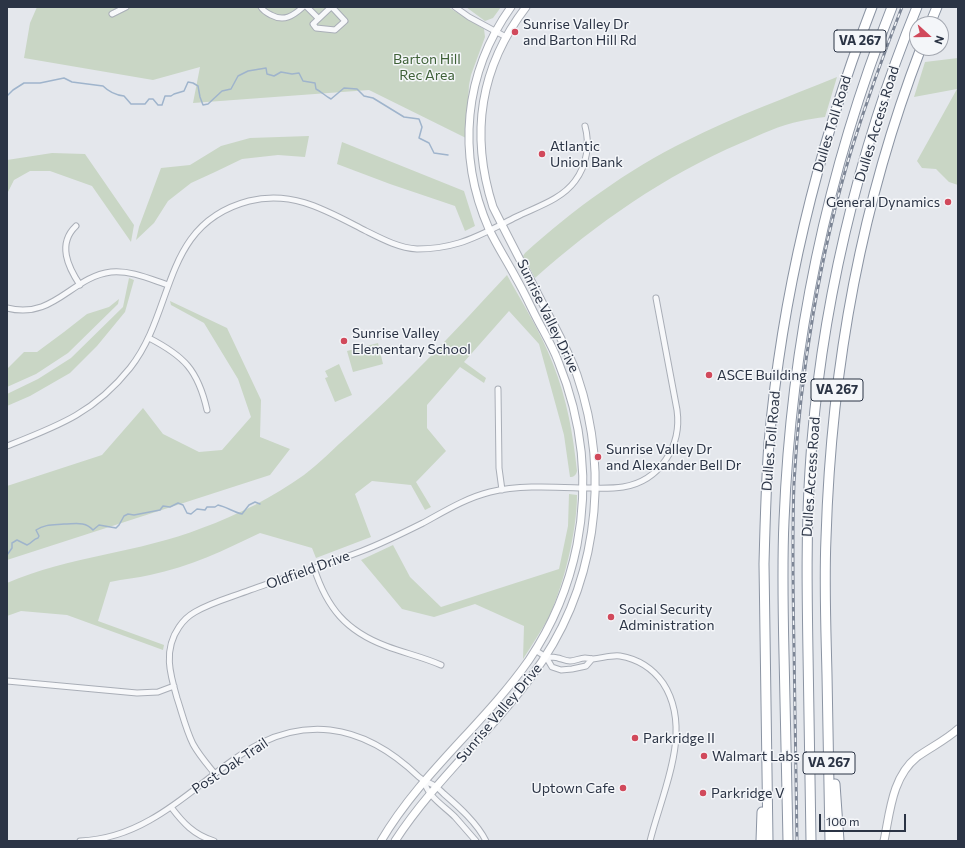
<!DOCTYPE html>
<html>
<head>
<meta charset="utf-8">
<style>
	body { margin:0 }
	#map { position:relative; width:965px; height:848px; overflow:hidden; background:#e4e7ec; font-family:Commissioner,sans-serif }
	canvas { display:block }
	.frame { position:absolute; inset:0; border:8px solid #2b3445; pointer-events:none }
	.north { position:absolute; left:909px; top:16px; width:40px; height:40px; box-sizing:border-box; background:#f4f6f9; border:1px solid #a4a8b1; border-radius:50%; rotate:111deg; font-size:11px; font-weight:700; line-height:16px; text-align:center; color:#2b3445 }
	.north::after { content:''; display:block; margin:auto; width:14px; height:18px; background:#d1495b; clip-path:polygon(50% 0,100% 100%,50% 72%,0 100%) }
	.scale { position:absolute; left:819px; top:814px; width:87px; height:18px; box-sizing:border-box; border:2px solid #2b3445; border-top:0; padding-left:5px; font-size:12px; line-height:14px; white-space:nowrap; color:#2b3445; -webkit-text-stroke:3px #f4f6f9; paint-order:stroke }
</style>
</head>
<body>
<div id="map">
<canvas width="965" height="848"></canvas>
<div class="frame"></div>
<div class="north">N</div>
<div class="scale">100 m</div>
</div>
<script>
const g = document.querySelector('canvas').getContext('2d');
g.lineJoin = 'round';
function fill(path, color) {
  g.fillStyle = color;
  g.fill(path, 'evenodd');
}
function stroke(path, color, width, dash) {
  g.strokeStyle = color;
  g.lineWidth = width;
  g.lineCap = dash ? 'butt' : 'round';
  g.setLineDash(dash || []);
  g.stroke(path);
}
function label(font, color, halo, rows, align = 'center') {
  g.font = font + ' Commissioner,sans-serif';
  g.lineWidth = 3;
  g.setLineDash([]);
  g.textBaseline = 'middle';
  g.strokeStyle = halo;
  g.fillStyle = color;
  for (const [text, x, y, turn = 0] of rows) {
    g.save();
    g.translate(x, y);
    g.rotate((+turn || 0) * Math.PI / 180);
    g.textAlign = isNaN(turn) ? turn : align;
    if (halo) g.strokeText(text, 0, 0);
    g.fillText(text, 0, 0);
    g.restore();
  }
}
fill(new Path2D(`
	M37,7H448L484,29L485,37L471,75L469,85L466,138L369,90L193,103L200,67L153,80L24,58L30,23Z
	M466,7H501L493,18L485,21Z
	M958,58V185L949,182L936,169L922,168L917,161L957,89L914,97L925,62Z
	M837,77L825,117C817,118 809,119 801,121C780,125 760,135 741,143C664,176 597,223 535,278L523,256L525,253C574,209 627,170 686,141C735,116 786,98 837,77Z
	M309,136L305,157L278,155L242,159L215,172L191,183L168,201L154,223L136,240L139,227L161,168L190,165L221,146L250,138Z
	M342,142L464,191L475,226L465,231L455,206L390,184L337,164Z
	M52,153L85,154L134,225L131,242L92,186L50,171H30L14,180L7,194V160Z
	M507,275C523,304 541,333 553,364C567,399 573,434 577,471C576,475 574,477 570,477L564,435L539,344L509,311L464,362L486,378L484,383L460,367L427,405V428L446,451L416,482L431,507L425,510L411,485L372,481L355,494L371,537L316,558L312,548L260,533C225,550 189,567 150,575C137,578 124,579 110,582L98,621L164,645L163,650L67,615L21,611L7,616V583C69,556 139,553 202,528C238,515 273,497 304,475C320,463 334,448 349,435C405,385 456,330 507,275Z
	M129,278L134,280L125,312L97,346L70,373L30,396L7,406V394L38,379L71,358L123,307Z
	M119,299L118,304L68,353L36,374L7,387V369L24,352H37L64,332L87,314L109,307Z
	M170,301L227,328L261,400L260,437L290,449L270,475L7,560V486L102,455L143,408L163,434L199,452L222,450L251,417L238,379L204,323L171,305Z
	M378,343L383,364L353,372L347,351Z
	M339,364L352,395L335,402L325,378L328,377L325,371Z
	M569,494L577,495C577,531 564,584 549,617C541,631 532,645 523,659L524,626L475,604L434,617L402,609L361,560L393,545L410,577L441,607L559,569L568,526Z`), '#c9d6c5');
stroke(new Path2D(`
	M7,96L13,90L24,83H40L64,78L72,82L103,86C109,92 115,95 124,96L131,104H145L149,99H153L158,105H162L165,96H171L174,94L184,91L188,82L193,83L198,86L200,97L203,105L208,104L222,91L231,89L238,76L248,71L266,68L267,74L274,76L281,72L292,74L299,73L303,81L315,83L316,89C322,92 325,96 331,99L344,88L357,89L364,96L373,98L404,117L419,119L422,127L419,138L429,143L434,153L448,155
	M7,555L12,548V543L17,540L27,545C32,543 33,539 38,538L39,536L36,530C45,524 54,525 64,524C75,524 85,521 93,530L99,525L116,528L119,525L124,516L128,514L134,515L160,510L163,506L170,507L178,503L183,505L187,513L191,514L197,509L205,510L207,507H215L218,505C227,507 233,512 242,514L249,505L255,502L260,504`), '#9fb4cc', 1.5);
const street = new Path2D(`
	M261,7C263,11 267,13 271,15C284,22 293,16 303,7
	M307,7L318,18
	M331,7L313,24L316,28L335,30L345,21L332,7
	M455,7L469,17L506,37
	M112,14L126,7
	M76,226C57,244 68,267 80,285
	M7,308C54,320 71,277 111,272C130,270 150,279 168,285
	M149,338C184,356 198,370 207,410
	M498,389L499,468L502,490
	M7,446C58,426 94,413 130,368C176,310 161,224 249,201C294,190 327,211 366,231C382,239 399,248 417,249C431,249 446,247 459,243C479,237 498,226 516,217C536,207 561,200 575,181C587,165 590,144 585,126
	M314,568C327,608 346,631 386,646C404,653 423,657 441,665
	M535,650L546,657L552,667L561,670L572,669L586,666L592,659
	M546,657C550,657 555,657 558,658C562,659 566,661 570,661C575,661 580,658 585,658C588,658 590,659 593,659C603,658 611,655 620,656C638,659 653,669 663,683C694,730 662,792 650,841
	M7,681L137,693L158,692L174,686
	M215,774C207,764 199,755 193,744C186,730 182,713 177,698C170,674 163,650 179,627C183,621 188,616 195,612C212,602 232,597 250,590C287,577 325,565 362,551C383,543 403,533 423,523C445,511 466,498 490,492C520,485 552,487 583,488C596,488 610,489 623,487C660,481 682,446 677,410L656,298
	M424,781C428,797 444,806 455,817C462,825 469,833 476,841
	M171,807C183,823 194,835 214,841
	M80,841C104,840 129,832 150,820C211,787 252,722 330,730C365,734 394,753 419,777C424,782 429,782 435,786C438,788 441,791 444,794C459,807 477,823 486,841`);
const secondary = new Path2D(`
	M381,841C421,773 484,724 529,660C552,626 569,585 577,545C589,483 582,420 558,361C552,345 543,331 535,315C529,303 523,290 516,278C507,261 497,246 489,229C456,154 464,73 511,7
	M395,841C434,781 489,734 531,677C596,591 612,477 577,375C569,352 557,331 546,310C528,275 510,241 493,207C470,135 480,67 526,7
	M884,841C890,812 892,777 917,757C931,747 946,740 958,729`);
const highway = new Path2D(`
	M930,24L937,7
	M835,784L839,841
	M761,841L762,812
	M768,841L764,564C765,524 766,483 769,443C782,293 818,147 872,7
	M788,841C787,779 785,716 784,654C783,610 782,565 784,521C791,345 827,171 892,7
	M811,841C810,778 809,716 808,653C807,592 806,531 810,470C819,314 858,151 917,7
	M830,841C829,786 828,731 827,675C826,630 824,584 826,538C831,372 861,204 921,48`);
stroke(street, '#a9aeb7', 7);
stroke(secondary, '#a9aeb7', 9);
stroke(highway, '#8b94a3', 11);
stroke(street, '#f7f8fa', 5);
stroke(secondary, '#fff', 7);
stroke(highway, '#fff', 9);
const rail = new Path2D(`
	M797,841C796,777 795,713 794,649C793,594 792,539 794,483C800,374 820,252 852,148C867,100 884,53 902,7`);
stroke(rail, '#7d8696', 3);
stroke(rail, '#f4f6f9', 1.5, [4.5]);
for (const [x, y, r, color] of [
	[515,32,4,"#d1495b"],
	[542,154,4,"#d1495b"],
	[948,202,4,"#d1495b"],
	[344,341,4,"#d1495b"],
	[709,375,4,"#d1495b"],
	[598,457,4,"#d1495b"],
	[611,617,4,"#d1495b"],
	[635,738,4,"#d1495b"],
	[704,756,4,"#d1495b"],
	[623,788,4,"#d1495b"],
	[703,793,4,"#d1495b"]
]) {
  const dot = new Path2D();
  dot.arc(x, y, r, 0, 2 * Math.PI);
  g.fillStyle = color;
  g.fill(dot);
  stroke(dot, '#f4f6f9', 1.5);
}
for (const [x, y, w] of [
	[860,41,52],
	[837,390,52],
	[829,763,52]
]) {
  const box = new Path2D();
  box.roundRect(x - w / 2, y - 11, w, 22, 3);
  g.fillStyle = '#f4f6f9';
  g.fill(box);
  stroke(box, '#2b3445', 1);
}
label('bold 13px', '#2b3445', null, [
	["VA 267",860,41],
	["VA 267",837,390],
	["VA 267",829,763]
]);
label('14px', '#2b3445', '#f4f6f9', [
	["Sunrise Valley Dr",523,24],
	["and Barton Hill Rd",523,40],
	["Atlantic",550,146],
	["Union Bank",550,162],
	["General Dynamics",940,202,"right"],
	["Sunrise Valley",352,333],
	["Elementary School",352,349],
	["ASCE Building",717,375],
	["Sunrise Valley Dr",606,449],
	["and Alexander Bell Dr",606,465],
	["Social Security",619,609],
	["Administration",619,625],
	["Parkridge II",643,738],
	["Walmart Labs",712,756],
	["Uptown Cafe",615,788,"right"],
	["Parkridge V",711,793]
], 'left');
label('14px', '#3f6138', '#f4f6f9', [
	["Barton Hill",427,59],
	["Rec Area",427,75]
]);
label('14px', '#2b3445', '#f4f6f9', [
	["Dulles Toll Road",832,124,-73],
	["Dulles Access Road",877,124,-73],
	["Sunrise Valley Drive",548,316,64],
	["Dulles Toll Road",771,441,-85],
	["Dulles Access Road",811,477,-86],
	["Oldfield Drive",308,570,-20],
	["Sunrise Valley Drive",499,713,-50],
	["Post Oak Trail",230,766,-34]
]);
</script>
</body>
</html>
